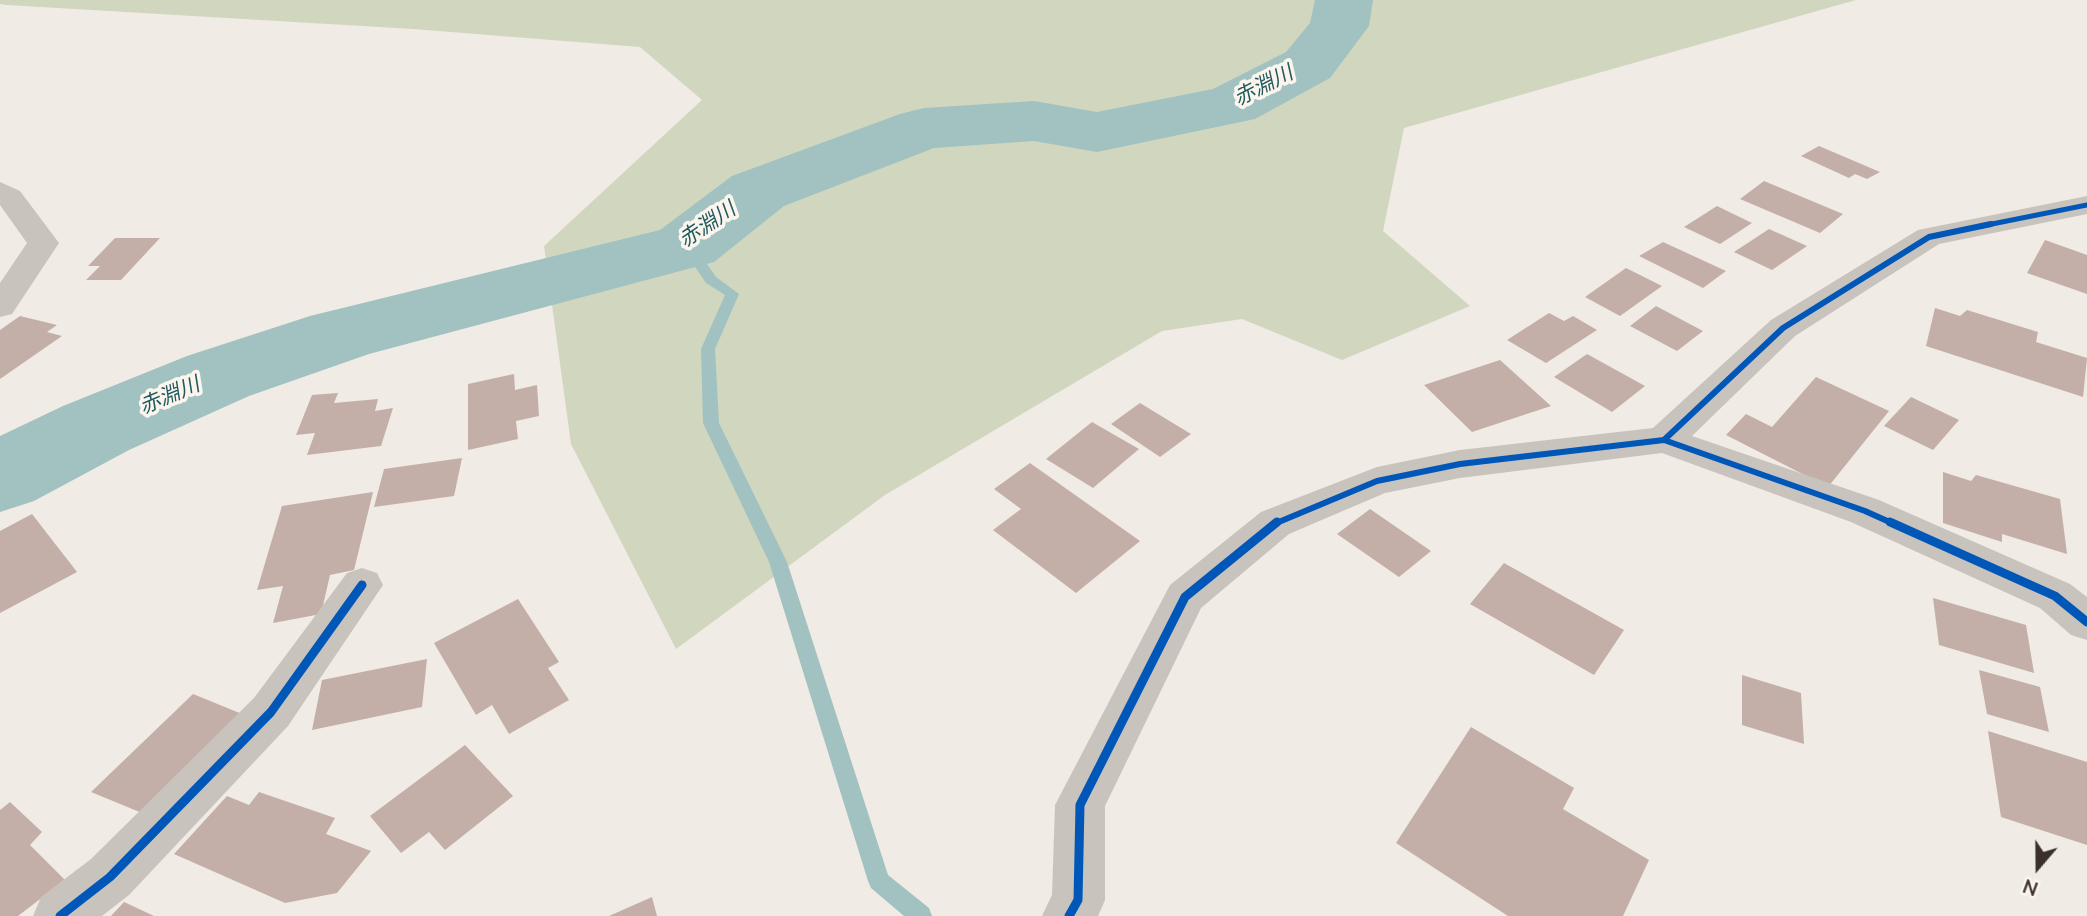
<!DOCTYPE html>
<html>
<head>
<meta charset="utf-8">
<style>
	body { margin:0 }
	#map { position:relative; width:2087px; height:916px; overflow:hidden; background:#f0ebe5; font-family:"Nunito Sans",sans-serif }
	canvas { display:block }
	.north { position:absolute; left:2003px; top:832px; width:70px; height:70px; -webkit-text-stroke:5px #fbf5ee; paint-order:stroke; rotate:200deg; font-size:19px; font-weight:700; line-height:28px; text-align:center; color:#3b302b }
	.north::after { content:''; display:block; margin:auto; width:24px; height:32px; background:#3b302b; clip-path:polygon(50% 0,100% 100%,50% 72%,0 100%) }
</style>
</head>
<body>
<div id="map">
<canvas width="2087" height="916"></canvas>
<div class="north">N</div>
</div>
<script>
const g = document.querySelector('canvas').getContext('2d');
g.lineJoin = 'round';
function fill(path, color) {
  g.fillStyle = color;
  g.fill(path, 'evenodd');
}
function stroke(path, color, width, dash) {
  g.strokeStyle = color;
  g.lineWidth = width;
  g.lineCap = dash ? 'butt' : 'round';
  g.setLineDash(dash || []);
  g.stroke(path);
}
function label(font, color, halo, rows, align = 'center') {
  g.font = font + ' "Nunito Sans","Noto Sans JP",sans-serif';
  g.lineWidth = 7;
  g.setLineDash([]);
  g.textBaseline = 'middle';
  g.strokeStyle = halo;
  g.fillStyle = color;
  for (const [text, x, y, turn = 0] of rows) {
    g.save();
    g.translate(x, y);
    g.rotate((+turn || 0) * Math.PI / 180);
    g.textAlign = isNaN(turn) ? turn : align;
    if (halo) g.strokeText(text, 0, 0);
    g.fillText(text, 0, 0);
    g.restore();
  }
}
fill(new Path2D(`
	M0,0H1856L1404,128L1383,231L1470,306L1342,360L1242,319L1162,331L885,495L676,649L571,444L544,246L702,100L640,47L413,29L7,5L0,4Z`), '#d1d6bf');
fill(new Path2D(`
	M687,242L692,243L716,277L739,294L715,349L719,423L787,562L888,875L929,908L932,916H904L871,888L868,881L769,562L703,423L701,349L725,295L706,283L681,246Z`), '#a1c2c1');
fill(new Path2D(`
	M1315,0H1373L1369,26L1330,78L1255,119L1097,152L1034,141L934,148L784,206L714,262L369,354L249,396L129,450L34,501L0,512V436L63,406L187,356L310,316L660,230L732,176L900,114L924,108L1034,101L1097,112L1213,89L1286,52L1310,23Z`), '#a1c2c1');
fill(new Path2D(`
	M1819,146L1880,172L1867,179L1855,174L1849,178L1801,156Z
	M1764,181L1843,214L1820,233L1740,199Z
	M1717,206L1752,223L1720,244L1684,227Z
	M1769,229L1807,246L1772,270L1734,252Z
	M115,238H160L121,280H86L100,266H88Z
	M2045,240L2087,255V294L2027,273Z
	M1663,242L1726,271L1703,288L1639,256Z
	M1626,268L1662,286L1620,316L1585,297Z
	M1656,306L1703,331L1677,351L1630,326Z
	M1935,308L1960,316L1967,310L2038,332L2036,342L2087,358L2083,397L1926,346Z
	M1549,313L1564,321L1573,316L1597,330L1546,363L1507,340Z
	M20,316L57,325L47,332L62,336L0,379V330Z
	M1587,354L1645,386L1612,412L1554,377Z
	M1500,360L1551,406L1472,432L1424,385Z
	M514,374L515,390L537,385L539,416L516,421L518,439L468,450V384Z
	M1816,377L1889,411L1828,487L1726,435L1746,414L1772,427Z
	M338,393L334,403L378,399L375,411L393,408L381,446L307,455L315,433L296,435L312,395Z
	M1911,397L1959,420L1933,450L1884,426Z
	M1140,403L1191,434L1160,457L1111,424Z
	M1092,422L1139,449L1093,488L1046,459Z
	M462,458L454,496L374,507L384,469Z
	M1030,463L1140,541L1076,593L993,530L1021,509L994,489Z
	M1943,472L1971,481L1976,475L2060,499L2067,554L2002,534V542L1943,523Z
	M373,492L354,570L330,575L321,614L273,623L283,586L257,590L282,506Z
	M1370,509L1431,551L1399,577L1337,534Z
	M32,514L77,572L0,613V531Z
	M1504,563L1624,630L1594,675L1470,604Z
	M1933,598L2026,625L2034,673L1939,645Z
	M518,599L559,662L548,668L569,700L509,734L492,705L476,715L434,643Z
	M427,659L422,707L312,730L322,680Z
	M1979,670L2040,687L2049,732L1987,714Z
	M1742,675L1801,693L1804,744L1742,725Z
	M193,694L242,714L142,813L91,792Z
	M1471,727L1574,788L1563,809L1649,860L1623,916H1508L1396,843Z
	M1988,731L2087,762V845L2001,817Z
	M465,745L513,796L445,850L429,832L401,853L370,816Z
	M259,792L335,818L326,834L371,851L337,893L285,903L174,854L227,796L249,805Z
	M10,802L42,832L30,845L65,880L18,916H0V810Z
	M652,897L657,916H609Z
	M124,902L154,916H111Z`), '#c3afa7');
fill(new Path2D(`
	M0,182L20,191L59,243L12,314L0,317V283L27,243L0,205Z
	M2087,196V214L1939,244L1795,336L1692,436L1879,500L2070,584L2087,597V640L2071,635L2040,608L1851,522L1662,453L1460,478L1385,493L1289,534L1201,608L1105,806V900L1098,916H1042L1052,895L1055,805L1170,585L1261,512L1377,467L1460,450L1653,428L1771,320L1918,230Z
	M362,568L377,573L383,585L288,726L129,895L102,916H33L41,897L91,859L254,698L347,573Z`), '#c9c3be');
stroke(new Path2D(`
	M1982,226L2087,205`), '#0057b8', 5);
stroke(new Path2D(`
	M1664,440L1783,328L1929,237L1991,224
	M1274,524L1377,481L1460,464L1664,440L1865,511L1894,524`), '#0057b8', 6);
stroke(new Path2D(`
	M1890,522L2055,596L2087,622
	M60,916L110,877L271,712L362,585
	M1069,916L1078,900L1080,805L1185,597L1277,522`), '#0057b8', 9);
label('italic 21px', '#1f5a5e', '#fbf5ee', [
	["赤淵川",1264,87,-27],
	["赤淵川",708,226,-34],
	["赤淵川",170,397,-23]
]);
</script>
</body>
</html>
